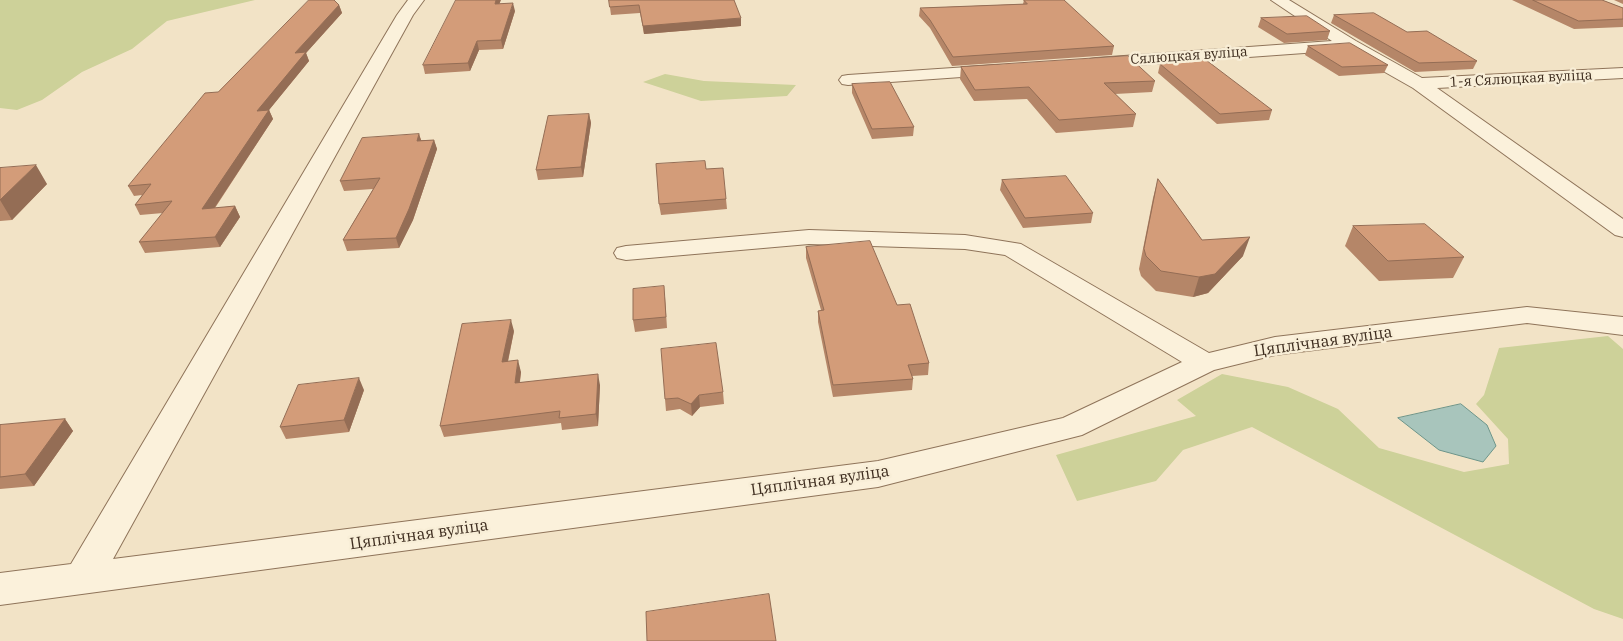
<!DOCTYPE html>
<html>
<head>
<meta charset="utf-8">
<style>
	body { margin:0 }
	canvas { display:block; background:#f2e3c6 }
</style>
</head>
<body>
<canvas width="1623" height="641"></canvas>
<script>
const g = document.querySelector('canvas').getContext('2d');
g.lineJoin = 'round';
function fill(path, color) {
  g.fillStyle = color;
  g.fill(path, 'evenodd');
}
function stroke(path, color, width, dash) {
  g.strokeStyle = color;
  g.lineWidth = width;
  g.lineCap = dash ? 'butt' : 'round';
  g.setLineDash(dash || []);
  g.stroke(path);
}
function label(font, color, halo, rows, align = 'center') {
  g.font = font + ' "IBM Plex Serif",serif';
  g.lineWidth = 5;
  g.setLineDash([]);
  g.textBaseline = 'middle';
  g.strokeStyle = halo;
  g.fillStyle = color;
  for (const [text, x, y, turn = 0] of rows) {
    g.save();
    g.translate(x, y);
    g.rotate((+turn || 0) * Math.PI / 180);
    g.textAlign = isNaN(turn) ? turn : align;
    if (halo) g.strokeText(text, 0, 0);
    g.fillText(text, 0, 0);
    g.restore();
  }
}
fill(new Path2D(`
	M0,0H255L167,21L132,49L82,72L42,100L17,110L0,108Z
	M665,74L704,81L796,85L787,96L701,101L643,82Z
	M1608,336L1623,349V619L1594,609L1252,427L1183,450L1156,481L1077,501L1056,455L1196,416L1177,400L1222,374L1288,387L1338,409L1379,448L1464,472L1509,464L1508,439L1476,404L1484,395L1499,348Z`), '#cdd199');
const water = new Path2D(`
	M1461,404L1487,425L1496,446L1483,462L1439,450L1398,418Z`);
fill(water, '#a8c5bc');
stroke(water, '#6d958a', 1);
const minor = new Path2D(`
	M408,0H424L413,15L113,559L878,461L1063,418L1182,362L1005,255L965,249L809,244L626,260L617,258L614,253L617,248L626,246L809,230L965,235L1021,244L1209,353L1275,337L1527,307L1623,317V335L1527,323L1275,355L1214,370L1082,435L878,487L0,605V573L71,564L397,15Z
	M1271,0H1289L1356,41L1422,78L1623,68V78L1437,88L1623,219V237L1615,235L1413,88L1346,50L1096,68L1090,67L1087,63L1090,59L1096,58L1332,41Z
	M998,65L1004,66L1007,70L1004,74L848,85L842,84L839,80L842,76L848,75Z`);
stroke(minor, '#8f745a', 2);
fill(minor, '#fbf1db');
fill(new Path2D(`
	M609,0H734L741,26L644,34L640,13L611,15Z
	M1024,0L1114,46L1112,55L952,66L930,28L919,16L920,8L1023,4Z
	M1512,0H1602L1623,8V27L1574,29Z
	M1614,0H1623V4Z
	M339,5L342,13L306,53L309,61L269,110L273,119L215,208L235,206L240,217L220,247L145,253L139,242L163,213L140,215L135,205L142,195L134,196L128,186Z
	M515,11L503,49L479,50L470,71L425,74L423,65Z
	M1334,15L1407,32L1477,61L1473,69L1415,72L1331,23Z
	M1261,18L1330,31L1327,40L1284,43L1258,27Z
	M1308,46L1388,65L1384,73L1339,76L1305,55Z
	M1160,64L1272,110L1269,120L1217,124L1158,73Z
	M961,67L1155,81L1152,92L1115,94L1136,114L1133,127L1056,133L1027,99L974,101L960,79Z
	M852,84L914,127L913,136L872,139L852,93Z
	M589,114L591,123L583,177L538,180L536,170Z
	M419,134L421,140H434L437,149L413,220L399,248L347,251L343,240L373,189L344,191L340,181Z
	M0,168L47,184L12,220L0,221Z
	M706,169L726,199L727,209L661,215L659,204Z
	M1158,179L1202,240L1243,256L1208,293L1193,297L1156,291L1141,276L1139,269L1153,198Z
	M1002,180L1093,213L1091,223L1023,228L1000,190Z
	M1353,226L1464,257L1453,278L1379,281L1345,246Z
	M806,247L897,305L929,363L928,375L912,376L913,379L912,390L833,397L818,322V311L821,310L806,258Z
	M665,297L667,328L635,332L633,320Z
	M514,331L508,362L521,372L520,382L600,385L598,426L562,430L561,423L444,437L440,426Z
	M364,390L349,432L286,439L280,427Z
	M723,392L724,404L700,407L692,416L680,409L666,411L665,399Z
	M65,419L73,431L34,486L0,489V425Z`), '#b58668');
fill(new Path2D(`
	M496,0H501L496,12L495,4Z
	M513,3L515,11L503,49L501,40Z
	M339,5L342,13L306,53L309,61L269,110L273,119L207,219L202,209L257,111L295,53Z
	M741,18V26L644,34L643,26Z
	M477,41L479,50L470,71L468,63Z
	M589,114L591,123L583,177L581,167Z
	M419,134L422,143L417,141Z
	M434,140L437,149L413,220L399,248L396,238Z
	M36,165L47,184L12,220L0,200Z
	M235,206L240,217L220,247L215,237Z
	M1250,237L1243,256L1208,293L1193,297L1199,277Z
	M511,320L514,331L505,374L502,362Z
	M518,360L521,372L518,394L515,383Z
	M598,374L600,385L598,426L596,414Z
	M359,378L364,390L349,432L344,420Z
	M699,395L700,407L692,416L691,404Z
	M65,419L73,431L34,486L25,474Z`), '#946d55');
const building = new Path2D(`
	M309,0H334L339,5L295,53L306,52L257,111L269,110L202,209L235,206L215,237L139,242L172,201L135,205L151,184L128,186L205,93L218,92Z
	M456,0H496L495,4L513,3L501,40L477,41L468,63L423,65Z
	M609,0H734L741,18L643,26L639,5L610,7Z
	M1024,0H1064L1114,46L953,57L930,20L920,8L1027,4Z
	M1533,0H1602L1623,8V19L1579,21Z
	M1374,13L1407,32L1427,31L1477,61L1419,63L1334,15Z
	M1307,16L1330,31L1287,34L1261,18Z
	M1350,43L1388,65L1342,67L1308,46Z
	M1128,56L1155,81L1104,83L1136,114L1059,120L1029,87L975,90L961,67Z
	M1206,60L1272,110L1220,114L1160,64Z
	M890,82L914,127L872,129L852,84Z
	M589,114L581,167L536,170L548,116Z
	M419,134L417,141L434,140L409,209L396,238L343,240L380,178L340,181L362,138Z
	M705,161L706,169L723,168L726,199L659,204L656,164Z
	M36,165L0,200V168Z
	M1066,176L1093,213L1025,218L1002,180Z
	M1158,179L1202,240L1250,237L1215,274L1199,277L1161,271L1146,256L1144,249Z
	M1425,224L1464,257L1388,261L1353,226Z
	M870,241L897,305L910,304L929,363L908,365L913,379L833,385L818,311L824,310L806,247Z
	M664,286L666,317L633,320V289Z
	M511,320L502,362L518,360L515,383L598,374L596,414L559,418L560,411L440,426L462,324Z
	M716,343L723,392L699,395L691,404L678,398L665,399L661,349Z
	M359,378L344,420L280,427L298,385Z
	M65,419L25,474L0,477V425Z
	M769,594L776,641H647L646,612Z`);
fill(building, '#d39c79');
stroke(building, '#946d55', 1);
label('14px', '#3e2d1f', '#f8eed7', [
	["Сялюцкая вуліца",1189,56,-4],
	["1-я Сялюцкая вуліца",1521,79,-3]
]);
label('16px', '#3e2d1f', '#f8eed7', [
	["Цяплічная вуліца",1323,342,-8],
	["Цяплічная вуліца",820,481,-8],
	["Цяплічная вуліца",419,535,-8]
]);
</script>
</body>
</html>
